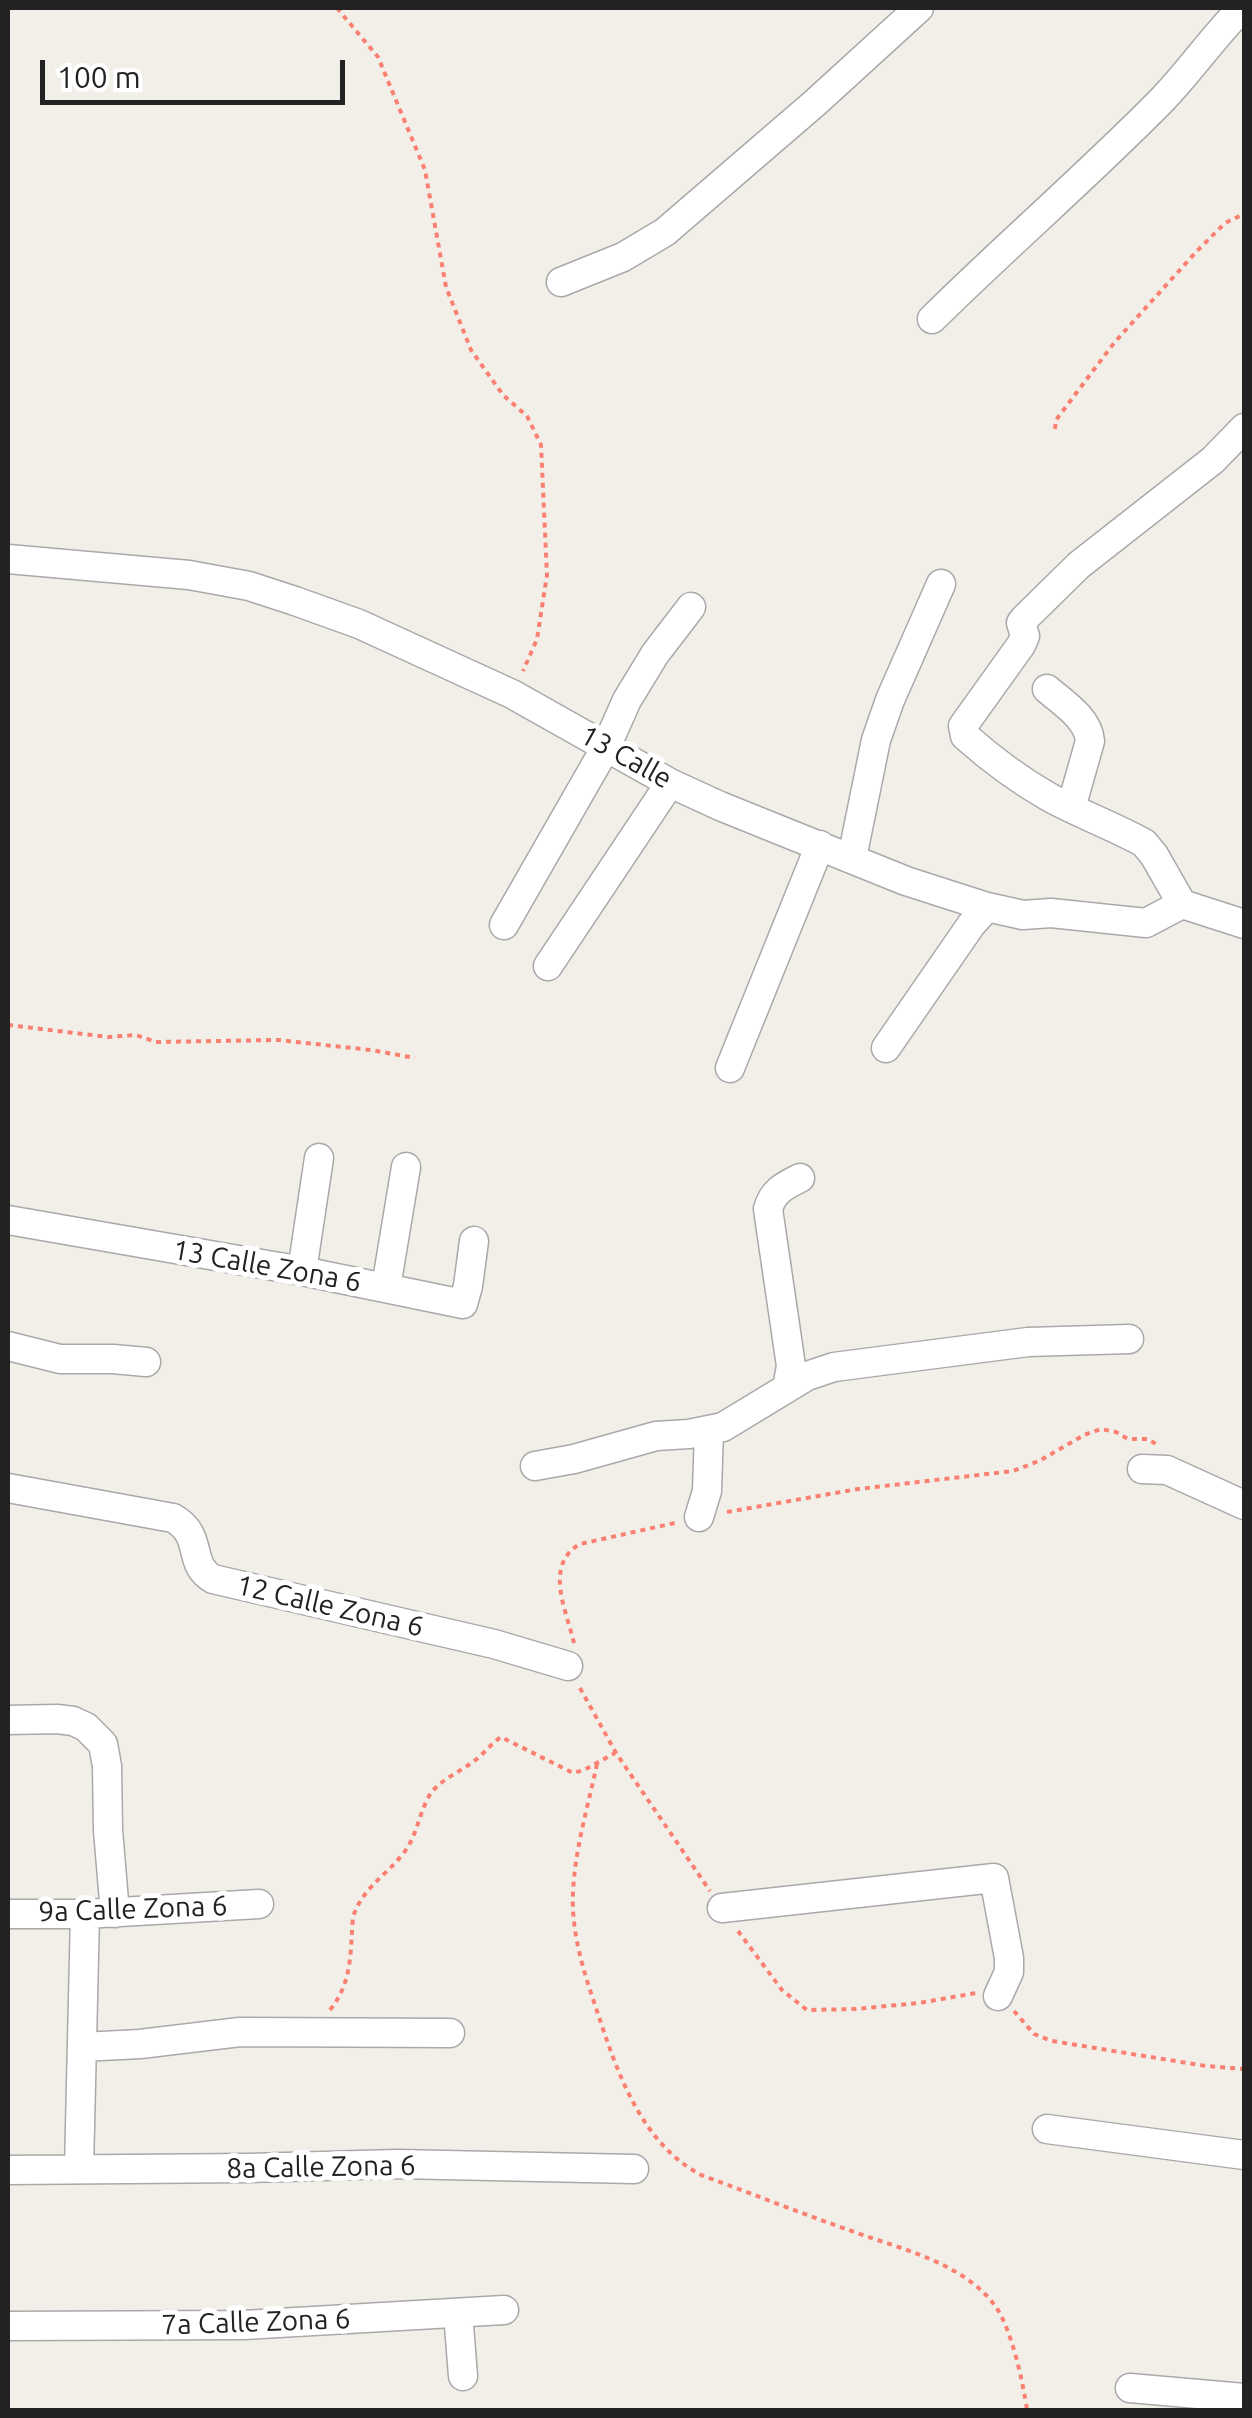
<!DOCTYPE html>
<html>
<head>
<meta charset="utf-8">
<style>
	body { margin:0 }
	#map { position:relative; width:1252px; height:2418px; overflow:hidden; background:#f2efe9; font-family:Ubuntu,sans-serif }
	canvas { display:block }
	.frame { position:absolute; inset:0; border:10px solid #222; pointer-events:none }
	.scale { position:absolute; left:40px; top:60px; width:305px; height:45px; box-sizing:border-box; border:5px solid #222; border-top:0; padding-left:12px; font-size:30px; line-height:35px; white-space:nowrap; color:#222; -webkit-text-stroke:8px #fff; paint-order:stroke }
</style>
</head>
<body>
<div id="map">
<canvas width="1252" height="2418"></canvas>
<div class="frame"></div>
<div class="scale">100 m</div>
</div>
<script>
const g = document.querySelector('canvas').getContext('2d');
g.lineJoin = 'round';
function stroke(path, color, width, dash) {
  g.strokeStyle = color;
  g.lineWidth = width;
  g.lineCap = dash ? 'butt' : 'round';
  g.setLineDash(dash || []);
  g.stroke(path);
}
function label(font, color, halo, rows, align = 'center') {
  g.font = font + ' Ubuntu,sans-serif';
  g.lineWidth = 10;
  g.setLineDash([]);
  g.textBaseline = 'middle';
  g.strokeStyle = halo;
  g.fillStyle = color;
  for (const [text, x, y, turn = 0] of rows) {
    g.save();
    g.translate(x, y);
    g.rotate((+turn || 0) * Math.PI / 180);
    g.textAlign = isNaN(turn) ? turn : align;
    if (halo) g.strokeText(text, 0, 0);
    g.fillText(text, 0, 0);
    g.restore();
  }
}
const minor = new Path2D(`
	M561,282L623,257L665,232L816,102L919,8
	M932,319C1007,245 1087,176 1161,101C1190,71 1213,37 1242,8
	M8,559L189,575L249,586L295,601L359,624L512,694L670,783L720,806L906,881L987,907L1023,915L1051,913L1146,923L1182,904L1244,924
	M1047,689C1063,703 1088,718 1090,741L1071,808
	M852,858L876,740L890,700L941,584
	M1182,904L1154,855L1144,843C1113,826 1080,814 1049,797C1019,780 991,759 965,736L963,726L1021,645L1025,636L1021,623L1025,618L1079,565L1213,460L1244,428
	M504,925L606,747L627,700L655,654L691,607
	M548,966L670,783
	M886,1048L971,925L987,907
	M730,1068L820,845
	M8,1220L302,1271L463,1304L468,1286L474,1241
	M302,1271L319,1158
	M386,1287L406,1167
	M8,1346L60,1359H113L146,1362
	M787,1388L791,1366L768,1209C773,1191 784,1186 800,1178
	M535,1466L574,1459L656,1436L689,1434L723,1427L807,1376L834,1367L1028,1342L1129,1339
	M1142,1469L1167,1470L1244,1505
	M8,1488L173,1518C205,1536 186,1564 213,1579L494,1644L568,1666
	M699,1517L707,1491L709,1430
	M8,1720L57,1719L73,1721L86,1727L103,1744L107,1766L108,1830L115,1913
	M722,1908L994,1878L1009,1958V1972L998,1996
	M8,1914H85L259,1904
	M82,2047L140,2044L240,2032L450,2033
	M1047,2129L1244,2155
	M79,2169L85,1914
	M8,2170L248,2168L397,2164L634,2169
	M458,2313L463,2376
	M8,2326L244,2325L504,2310
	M1130,2388L1244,2398`);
stroke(minor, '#a9a9a9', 31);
stroke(new Path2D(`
	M337,8L378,57L425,170L446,287L471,350L503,395L527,416L541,445L547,575L537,639L523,671
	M1055,429L1056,420L1114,343L1196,252L1225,223L1244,214
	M8,1025L108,1037L136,1035L156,1042L278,1040L371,1050L415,1058
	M727,1512L858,1489L1013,1471L1039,1461L1084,1435L1101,1429L1116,1432L1128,1439H1148L1156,1444
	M574,1643C567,1612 543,1565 580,1544L679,1522
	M580,1688L616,1753L710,1891
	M597,1764C588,1806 575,1849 573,1892C571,1933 584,1973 597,2011C617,2072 641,2143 701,2175C750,2193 798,2212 846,2229C896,2248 963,2261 996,2307C1012,2331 1023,2382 1027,2410
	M738,1931L782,1990L807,2010L855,2009L919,2003L976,1993
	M330,2010C353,1981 350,1952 353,1917C362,1889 385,1876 402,1855C416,1839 418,1817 428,1798C437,1780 463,1771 478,1758C486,1751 492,1743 501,1737L573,1773L584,1770L615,1753
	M1014,2011L1034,2034L1052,2041L1206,2066L1244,2069`), '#fa8072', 4, [5, 5]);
stroke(minor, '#fff', 28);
label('28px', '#222', '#fff', [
	["13 Calle",626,757,29],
	["13 Calle Zona 6",267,1266,10],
	["12 Calle Zona 6",330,1606,13],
	["9a Calle Zona 6",133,1909,-2],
	["8a Calle Zona 6",321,2167,-1],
	["7a Calle Zona 6",256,2322,-2]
]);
</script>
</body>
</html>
